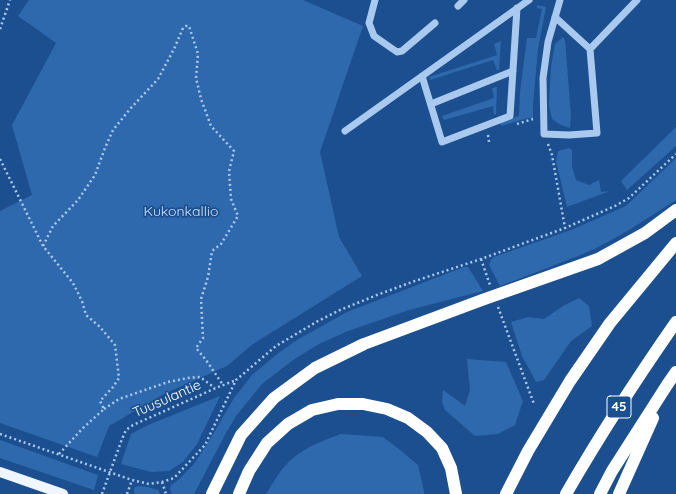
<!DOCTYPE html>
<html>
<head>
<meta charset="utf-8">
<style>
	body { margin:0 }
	canvas { display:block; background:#1b4f8f }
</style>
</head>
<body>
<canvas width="676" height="494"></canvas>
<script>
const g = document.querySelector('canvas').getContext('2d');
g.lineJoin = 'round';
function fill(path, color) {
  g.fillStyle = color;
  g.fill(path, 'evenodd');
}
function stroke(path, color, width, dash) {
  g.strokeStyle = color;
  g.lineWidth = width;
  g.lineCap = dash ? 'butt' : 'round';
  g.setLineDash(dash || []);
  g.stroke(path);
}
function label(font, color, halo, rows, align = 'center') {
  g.font = font + ' Quicksand,sans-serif';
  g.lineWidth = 3.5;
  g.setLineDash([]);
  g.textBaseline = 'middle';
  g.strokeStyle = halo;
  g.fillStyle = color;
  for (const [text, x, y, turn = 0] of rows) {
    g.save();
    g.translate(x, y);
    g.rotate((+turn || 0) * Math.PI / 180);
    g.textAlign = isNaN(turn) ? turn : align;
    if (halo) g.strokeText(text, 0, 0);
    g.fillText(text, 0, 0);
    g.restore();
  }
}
fill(new Path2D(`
	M29,0H303L363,26L320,152L339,237L362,276L253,344L227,366L164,394L109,426L97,457L0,423V211L32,195L12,125L56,43L18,16Z
	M537,5L546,7L538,49L533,105V118H528L501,126L500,122L519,116L520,92L527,38H536L542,9L537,8Z
	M563,37L565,40L571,116L570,128L561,125L552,119L549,105L551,67L555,44Z
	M501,41L499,70H497L493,60L430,80L429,77L497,55L494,44Z
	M497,87L496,114L494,115L493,106L444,120L442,116L494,98L492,88Z
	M676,127V146L627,190L621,181Z
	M569,148L572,150V167L576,180L589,185L599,180L601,192L610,191L567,207L556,161L558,151Z
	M676,158V200C646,219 616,240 583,254C556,265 528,275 500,286L489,265L491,260L494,257L571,230L626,206Z
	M464,267H468L483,291L409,310L348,331L319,344L293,360L262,384L236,416L226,433L194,494H172L170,489L171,485L177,481L194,464L212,436L234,398L252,375L276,355L297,340L347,312Z
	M579,298L589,306L592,326L571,341L544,380L536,382L522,356L511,322L528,317L544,319L563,306Z
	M467,359L506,362L523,401L515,425L498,434L475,436L445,410L442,402L443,390L465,406L470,390Z
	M220,396L197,444L183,462L169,471L151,472L121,464L131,434L148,425Z
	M341,434L383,437L400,450L418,465L424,491V494H266C272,485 277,475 284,467C298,450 321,441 341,434Z
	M0,440L98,475L94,490L0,458Z
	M138,486L148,487L158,490L160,494H135L134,492V488Z`), '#2e69ad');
stroke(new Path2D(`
	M0,29L10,0
	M517,124L533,119
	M488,135L489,142
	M548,144L552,155L565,228
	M0,159L43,246L73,283L82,301L86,315L100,327L115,345L119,378L113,387L100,401L104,409L83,428L58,455
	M43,246L53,226L78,200L95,175L105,148L113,130L130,109L158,79L174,49L183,28L186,26H189L198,54L196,78L201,99L211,126L234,151L229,171L231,199L238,216L221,244L212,251L208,277L201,299L203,338L196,348L206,360L223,385
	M481,259L490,285
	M498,307L534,404
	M104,409L119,399L168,382L188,378L200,377L215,388
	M0,434L132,480L149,484L162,482L174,478L205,445L236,380L276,346L318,321L340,310L377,295L412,282L481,259L565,228L615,206L629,198L676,154
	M162,482L166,494
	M102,494L122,439L126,430L133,425L216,388L236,380
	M127,494L132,480`), '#a9c9ee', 2.5, [2, 3]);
stroke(new Path2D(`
	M375,0L369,23L374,36L397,52L402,51L435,23
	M560,0L548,42L543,78L544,134L569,135L597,133L590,49L637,0
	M458,6L464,0
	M555,17L590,49
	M422,76L442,142L510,116L517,8
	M431,104L513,71
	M345,131L529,0`), '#a9c9ee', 7);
stroke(new Path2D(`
	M0,472L63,494`), '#f0f6ff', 10);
stroke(new Path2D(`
	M212,494L241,435L274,398L315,368L364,344L482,300L598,259L645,233L676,210
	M239,494L249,471L267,443L288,424L312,410L338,404H363L387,409L408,418L427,432L442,448L451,468L456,494
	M506,494L528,451L570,381L610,323L676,243
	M566,494C600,435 637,378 676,322
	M600,494L612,471L667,385L676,372
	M619,494L653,418`), '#fff', 12);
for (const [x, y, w] of [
	[619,407,24]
]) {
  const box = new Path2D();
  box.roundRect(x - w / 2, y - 11, w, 22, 3);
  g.fillStyle = '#1b4f8f';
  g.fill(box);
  stroke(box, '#fff', 1);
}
label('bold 13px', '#fff', null, [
	["45",619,407]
]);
label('14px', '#cfe3fa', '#1b4f8f', [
	["Kukonkallio",181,212]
]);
label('14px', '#fff', '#1b4f8f', [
	["Tuusulantie",167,399,-24]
]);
</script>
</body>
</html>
